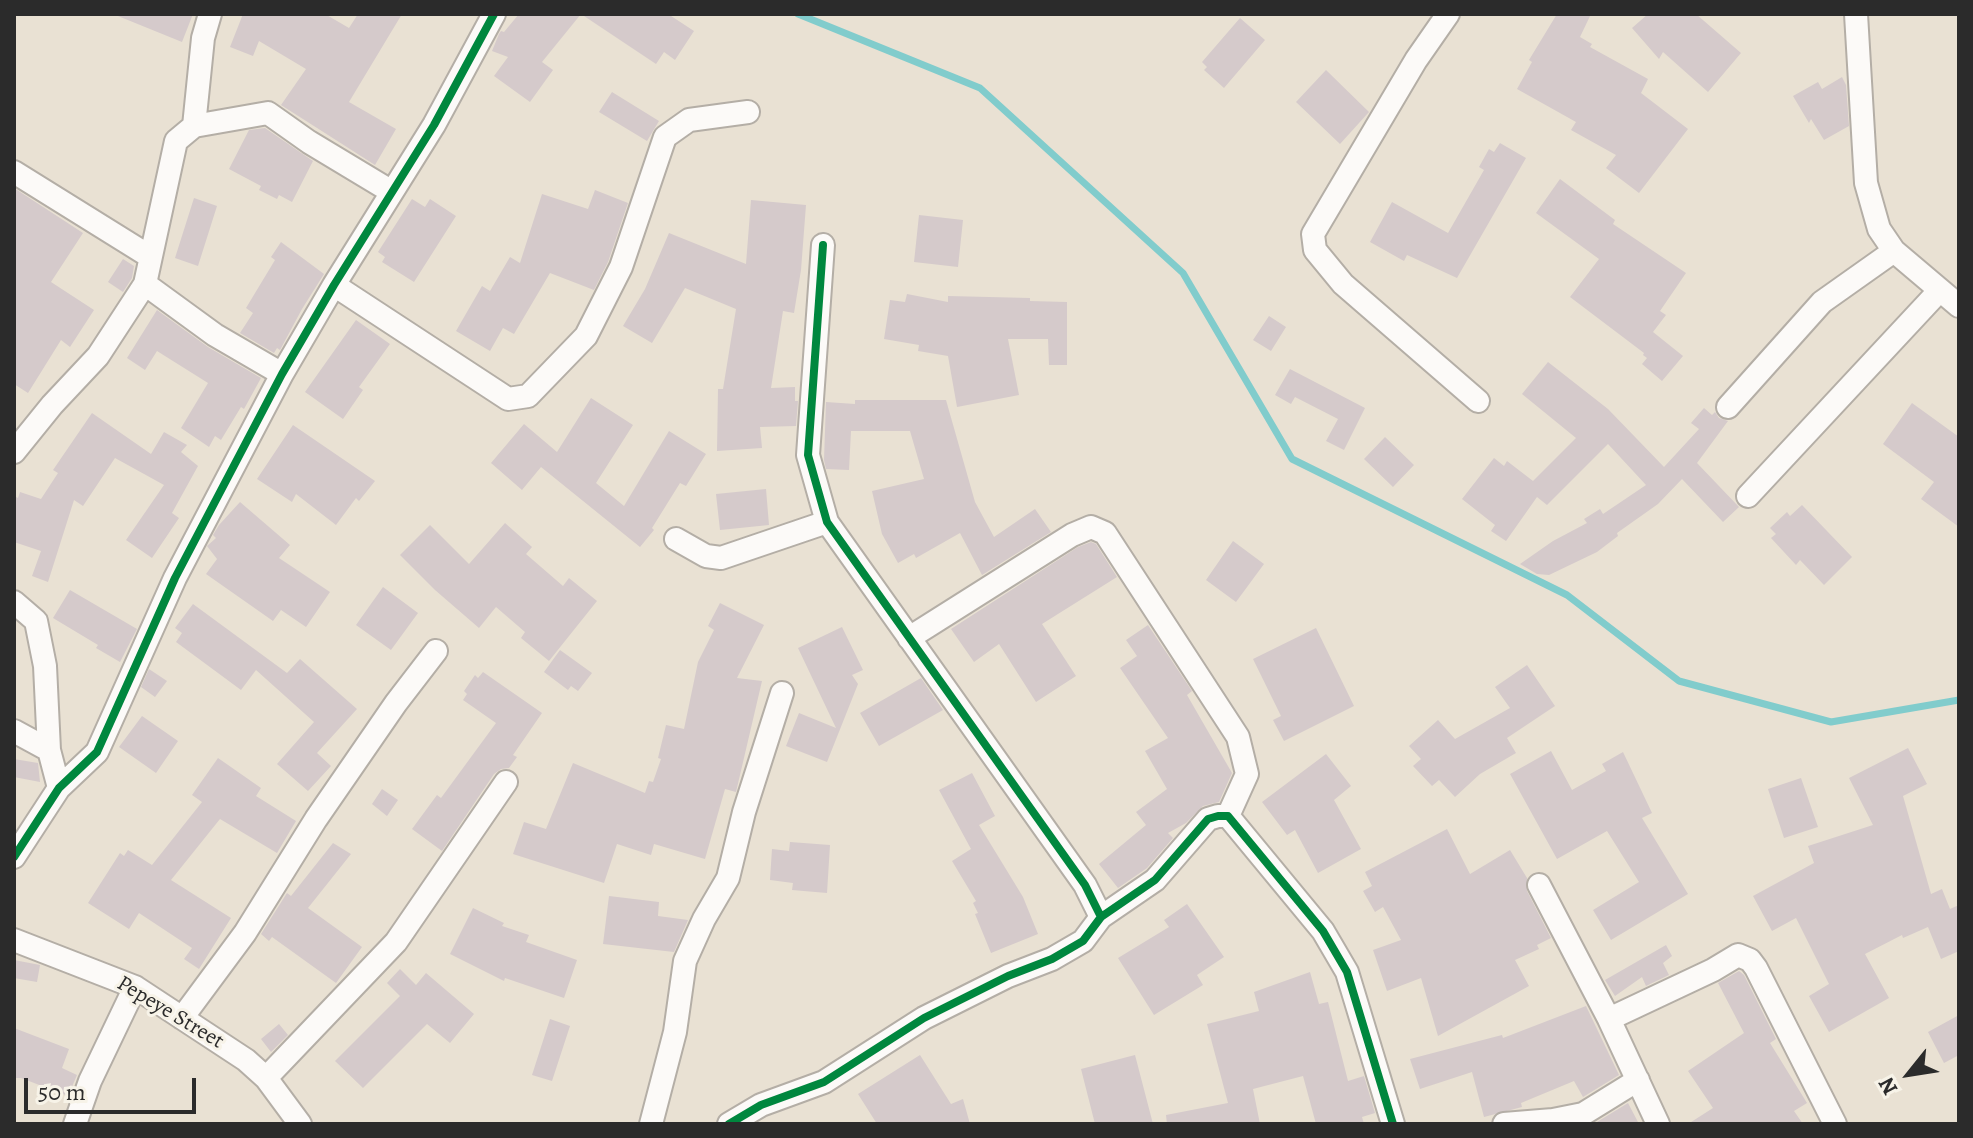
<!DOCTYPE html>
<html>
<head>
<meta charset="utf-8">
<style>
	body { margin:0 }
	#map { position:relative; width:1973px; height:1138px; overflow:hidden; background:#e9e1d3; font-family:Alegreya,serif }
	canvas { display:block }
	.frame { position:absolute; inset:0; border:16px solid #2b2b2b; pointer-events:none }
	.north { position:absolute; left:1869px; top:1034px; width:80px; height:80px; -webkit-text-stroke:6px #f7f3e8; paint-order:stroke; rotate:240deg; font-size:22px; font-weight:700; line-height:32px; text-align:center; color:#2b2b2b }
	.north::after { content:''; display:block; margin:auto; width:28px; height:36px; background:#2b2b2b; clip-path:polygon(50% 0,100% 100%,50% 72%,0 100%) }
	.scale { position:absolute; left:24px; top:1078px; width:172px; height:36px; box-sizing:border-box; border:4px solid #2b2b2b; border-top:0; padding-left:10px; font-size:24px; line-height:28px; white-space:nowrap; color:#2b2b2b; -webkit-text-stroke:6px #f7f3e8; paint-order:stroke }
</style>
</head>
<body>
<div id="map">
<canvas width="1973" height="1138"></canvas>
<div class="frame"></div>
<div class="north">N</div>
<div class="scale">50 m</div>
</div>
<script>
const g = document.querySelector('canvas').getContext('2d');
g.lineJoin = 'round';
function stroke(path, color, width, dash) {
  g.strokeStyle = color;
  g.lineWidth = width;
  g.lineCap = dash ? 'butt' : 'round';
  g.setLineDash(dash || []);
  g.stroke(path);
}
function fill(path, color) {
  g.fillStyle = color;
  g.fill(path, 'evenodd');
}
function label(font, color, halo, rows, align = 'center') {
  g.font = font + ' Alegreya,serif';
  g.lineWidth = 6;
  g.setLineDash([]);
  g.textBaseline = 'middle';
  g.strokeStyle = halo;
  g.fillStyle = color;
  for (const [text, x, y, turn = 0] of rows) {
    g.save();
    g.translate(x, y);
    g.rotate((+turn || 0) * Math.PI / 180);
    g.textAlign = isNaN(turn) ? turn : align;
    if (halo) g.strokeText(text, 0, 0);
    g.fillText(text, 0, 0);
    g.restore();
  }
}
stroke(new Path2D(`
	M798,14L980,88L1183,273L1292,459L1567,595L1679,681L1831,722L1959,700`), '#81cccc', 7);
fill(new Path2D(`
	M113,14H193L182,42Z
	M243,14H325L349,28L358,14H402L349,102L396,129L375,165L281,105L306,69L259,41L253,56L230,47Z
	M519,14H668L694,31L675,60L664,52L656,64L581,14L542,62L553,70L530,102L494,76L508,57L492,51L499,34L501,31L504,32Z
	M1557,14H1591L1580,37L1592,44L1590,47L1648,79L1641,93L1688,129L1639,193L1606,168L1616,155L1571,130L1576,122L1517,89L1532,62L1529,60Z
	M1648,14H1696L1741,53L1708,92L1663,52L1659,59L1632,28Z
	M1240,18L1265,40L1224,88L1204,70L1207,67L1202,62Z
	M1326,70L1369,112L1340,144L1296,102Z
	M1842,77L1846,85L1849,126L1824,140L1811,119L1809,123L1793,96L1818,82L1822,89Z
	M612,92L659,121L647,141L599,112Z
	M265,128L313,161L292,202L279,195L277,199L259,190L261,186L229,169L249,130Z
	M1500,143L1526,158L1457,278L1407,255L1404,261L1370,242L1392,202L1448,233L1484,170L1479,167L1489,149L1494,152Z
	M1560,179L1615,220L1613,224L1686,273L1660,311L1666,315L1653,332L1683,356L1662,381L1642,364L1647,358L1643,355L1644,353L1570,297L1599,259L1536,213Z
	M14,188L83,233L51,282L94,310L70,347L61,340L28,393L14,384Z
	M595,190L628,203L608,262L594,290L550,273L514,334L503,328L490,351L456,331L482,286L490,291L510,257L520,263L542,194L588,209Z
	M194,198L217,206L198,266L175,258Z
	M412,199L425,207L430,199L456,216L414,282L382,262L385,257L378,252Z
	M751,200L806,205L801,270L794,313L783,311L771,388L795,387V401H798L796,426L760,427L762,448L717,451L718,389H723L736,309L685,288L652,343L623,326L645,289L669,233L746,264Z
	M919,215L963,220L958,267L914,262Z
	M281,242L324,274L302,309L280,350L277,348L274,353L240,333L253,313L246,308L275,260L271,257Z
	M123,259L134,266L132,278L123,292L108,282Z
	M907,294L948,302V296L1030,298V301L1067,302V365H1049L1048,339H1008L1019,395L957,407L948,356L918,351L919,345L884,339L890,300L905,302Z
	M157,310L208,347L261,378L244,409L241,407L221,440L215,436L209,447L181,428L208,383L157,351L145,370L127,358Z
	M1269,316L1286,327L1271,351L1253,340Z
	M356,320L390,344L359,387L363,390L343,419L305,392Z
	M1548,362L1608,409L1664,467L1699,429L1691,423L1704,408L1712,415L1715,412L1719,418L1728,421L1697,463L1739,507L1723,522L1682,479L1658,504L1617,533L1618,536L1597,552L1549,575L1537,574L1520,564L1553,541L1587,523L1584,519L1600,509L1603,514L1646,485L1608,444L1547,505L1537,497L1506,541L1491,531L1495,525L1462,499L1494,458L1504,466L1507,461L1533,481L1576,438L1522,394Z
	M1290,369L1365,408L1344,450L1326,441L1338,419L1295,397L1291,404L1275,395Z
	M591,398L633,425L596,483L624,506L669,431L706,454L686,486L680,483L652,528L654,530L640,547L541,467L522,490L491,463L524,424L557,452Z
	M855,400H946L975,502L994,537L1035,509L1051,532L982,575L960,533L916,558L914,554L898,563L882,534L872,491L924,479L910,431H851L849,470L826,469L824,460L826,402L855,404Z
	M1912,403L1959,437V527L1921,499L1934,482L1883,444Z
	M92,413L151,454L164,432L187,445L181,452L198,466L172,513L179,518L152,558L126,540L164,485L115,458L83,506L74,500L48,582L32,576L41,551L14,542V496L18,498L20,492L41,499L58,473L53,470Z
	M293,425L375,481L359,501L356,498L336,525L296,494L292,502L257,479Z
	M1385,437L1414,465L1393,487L1364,459Z
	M766,489L769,525L720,530L716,494Z
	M240,502L290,545L279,558L330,592L306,627L281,610L273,621L206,574L217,559L207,546L216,538L213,535L219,525Z
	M1802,505L1852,557L1824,585L1800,560L1796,565L1771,538L1776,534L1770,528L1787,512L1790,516Z
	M505,523L532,547L526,554L563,586L569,578L597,601L549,661L521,638L525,632L496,607L479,628L435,590L400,555L430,525L469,564Z
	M1233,541L1264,564L1236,602L1206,580Z
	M1091,542L1096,544L1117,577L1042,624L1076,676L1036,702L999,644L974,662L951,629L1078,547Z
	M383,587L418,613L391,650L356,625Z
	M70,590L137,629L120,662L96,648L98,645L53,618Z
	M720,603L764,625L737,678L762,681L736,792L725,789L705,859L654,844L651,855L617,844L604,883L513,854L524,822L546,829L573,763L645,793L649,781L653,782L661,759L658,758L666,725L684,729L698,662L714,630L708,626Z
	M193,604L287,673L300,659L357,709L317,753L331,766L308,791L277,764L314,722L256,670L241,690L176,642L182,633L175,628Z
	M1148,625L1192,691L1187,695L1232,773L1219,802L1203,806L1186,823L1168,833L1173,838L1147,868L1118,888L1099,864L1146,825L1136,812L1167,789L1145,751L1168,738L1120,668L1137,656L1126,640Z
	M842,627L863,670L852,675L858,684L827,762L786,746L799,713L836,728L798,648Z
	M1316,628L1354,706L1284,741L1273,720L1281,716L1253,659Z
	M560,650L592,673L578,691L571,686L568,690L544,672Z
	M1527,665L1555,706L1507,738L1516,753L1480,774L1455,797L1439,780L1432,786L1413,766L1421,759L1409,746L1438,720L1455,739L1510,708L1495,687Z
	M149,669L167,681L155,697L141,687Z
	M483,672L542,713L513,755L517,757L509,768L501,769L494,774L442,851L412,829L437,795L441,798L496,723L463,700L467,694L464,691L475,675L478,678Z
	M921,678L943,710L879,746L860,713Z
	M142,716L178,741L156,773L119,747Z
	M1908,748L1927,784L1903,796L1931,894L1942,889L1950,909L1959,905V951L1941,959L1928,927L1903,938L1902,935L1865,954L1889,998L1829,1032L1809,996L1829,984L1796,918L1772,931L1753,896L1814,863L1808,846L1873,825L1849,778Z
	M1551,751L1572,790L1606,771L1602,764L1623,752L1652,813L1642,818L1688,894L1611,940L1593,910L1639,882L1607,831L1557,859L1510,774Z
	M1326,754L1351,786L1334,800L1361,849L1318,873L1295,830L1287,835L1262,802Z
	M218,758L261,788L256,796L296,821L277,853L220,819L171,880L231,918L199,969L184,959L192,948L139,913L129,929L88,903L120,853L124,856L128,850L152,865L202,802L192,795Z
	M14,759L38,763L40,782L14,777Z
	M972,773L995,816L979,825L1023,897L1038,934L991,953L975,914L978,913L973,903L976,901L952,861L971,849L939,790Z
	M1801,778L1818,827L1784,838L1768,789Z
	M382,789L398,800L387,816L372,804Z
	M1447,829L1470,874L1510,850L1527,878V891L1551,938L1537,945L1539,949L1515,960L1529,986L1438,1036L1421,978L1387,991L1373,950L1401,940L1383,907L1375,912L1363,891L1372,886L1365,872Z
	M790,842L830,845L827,893L792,890L793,883L770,880L772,849L789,851Z
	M333,843L351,854L308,908L362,947L336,983L272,937L269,941L261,934L287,893L291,896Z
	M609,896L659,902L658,916L688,920L674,952L603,944Z
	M1187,904L1224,957L1197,975L1203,985L1154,1015L1118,958L1169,927L1164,920Z
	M473,908L504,923L502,926L529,935L526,942L577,960L564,998L505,978L504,981L450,954Z
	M1666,945L1672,956L1663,963L1669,975L1646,986L1642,977L1615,996L1605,980Z
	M14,960L40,965L37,982L14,978Z
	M400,969L416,985L426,973L474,1014L450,1043L427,1024L363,1088L335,1061L400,996L387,983Z
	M1739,971L1744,975L1776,1039L1770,1043L1807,1103L1794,1111L1803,1124H1688L1713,1108L1688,1071L1744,1033L1718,983Z
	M1310,972L1319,1004L1328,1002L1348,1081L1364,1076L1375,1113L1362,1117L1364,1124H1316L1303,1076L1253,1089L1260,1124H1167L1166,1115L1228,1103L1207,1024L1259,1011L1254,992Z
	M1586,1006L1619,1075L1583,1097L1574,1081L1521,1103L1522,1107L1484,1117L1472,1072L1420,1089L1410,1059L1502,1035L1503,1038Z
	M1959,1015V1055L1944,1063L1928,1032Z
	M550,1019L570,1026L552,1081L532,1075Z
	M279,1024L288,1035L271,1052L261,1039Z
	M14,1028L69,1049L62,1068L77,1075L68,1096L21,1078H14Z
	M920,1055L951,1104L963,1099L970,1124H877L858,1094Z
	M1135,1055L1153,1124H1095L1081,1069Z
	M1628,1103L1639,1124H1598L1597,1122Z`), '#d5cacb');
const minor = new Path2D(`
	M1448,14L1416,60L1313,234L1315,250L1343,284L1478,401
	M1856,14L1866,183L1879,229L1894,251L1959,306
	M194,126L203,38L210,14
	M14,172L149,256
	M823,245L808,455L827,522L1085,885L1101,917
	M145,284L215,335L282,374
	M334,285L508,399L528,396L586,336L621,267L665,137L689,120L748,112
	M1728,407L1822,302L1894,251
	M14,452L52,405L98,356L145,284L176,141L194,126L268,113L309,142L392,192
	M1748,496L1940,290
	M676,539L706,556L721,558L827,522
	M14,602L36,621L45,666L49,750
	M909,638L1072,535L1091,527L1105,533L1238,737L1247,774L1228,816
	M14,731L49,750L59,788
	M14,857L59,788L97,752L175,578L282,374L334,285L434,125L494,14
	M1539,885L1609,1019L1658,1124
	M14,940L135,987L246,1060L266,1078L300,1124
	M182,1018L245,933L316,819L396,703L436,651
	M1609,1019L1713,970L1738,955L1750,960L1756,968L1835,1124
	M266,1078L396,942L506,782
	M75,1124L90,1081L135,987
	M651,1124L675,1032L685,961L704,919L728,878L744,812L782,693
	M729,1124L761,1105L824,1082L924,1018L1008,976L1052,959L1083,941L1101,917L1155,880L1208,819L1218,816H1228L1323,931L1347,972L1393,1124
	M1504,1124L1553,1120L1583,1114L1638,1080`);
stroke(minor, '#b4aea6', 26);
stroke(minor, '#fcfaf8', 22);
stroke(new Path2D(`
	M823,245L808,455L827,522L1085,885L1101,917
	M14,857L59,788L97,752L175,578L282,374L334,285L434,125L494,14
	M729,1124L761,1105L824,1082L924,1018L1008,976L1052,959L1083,941L1101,917L1155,880L1208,819L1218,816H1228L1323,931L1347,972L1393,1124`), '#00873e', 8);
label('22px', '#2b2b2b', '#f7f3e8', [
	["Pepeye Street",170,1013,31]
]);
</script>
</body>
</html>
